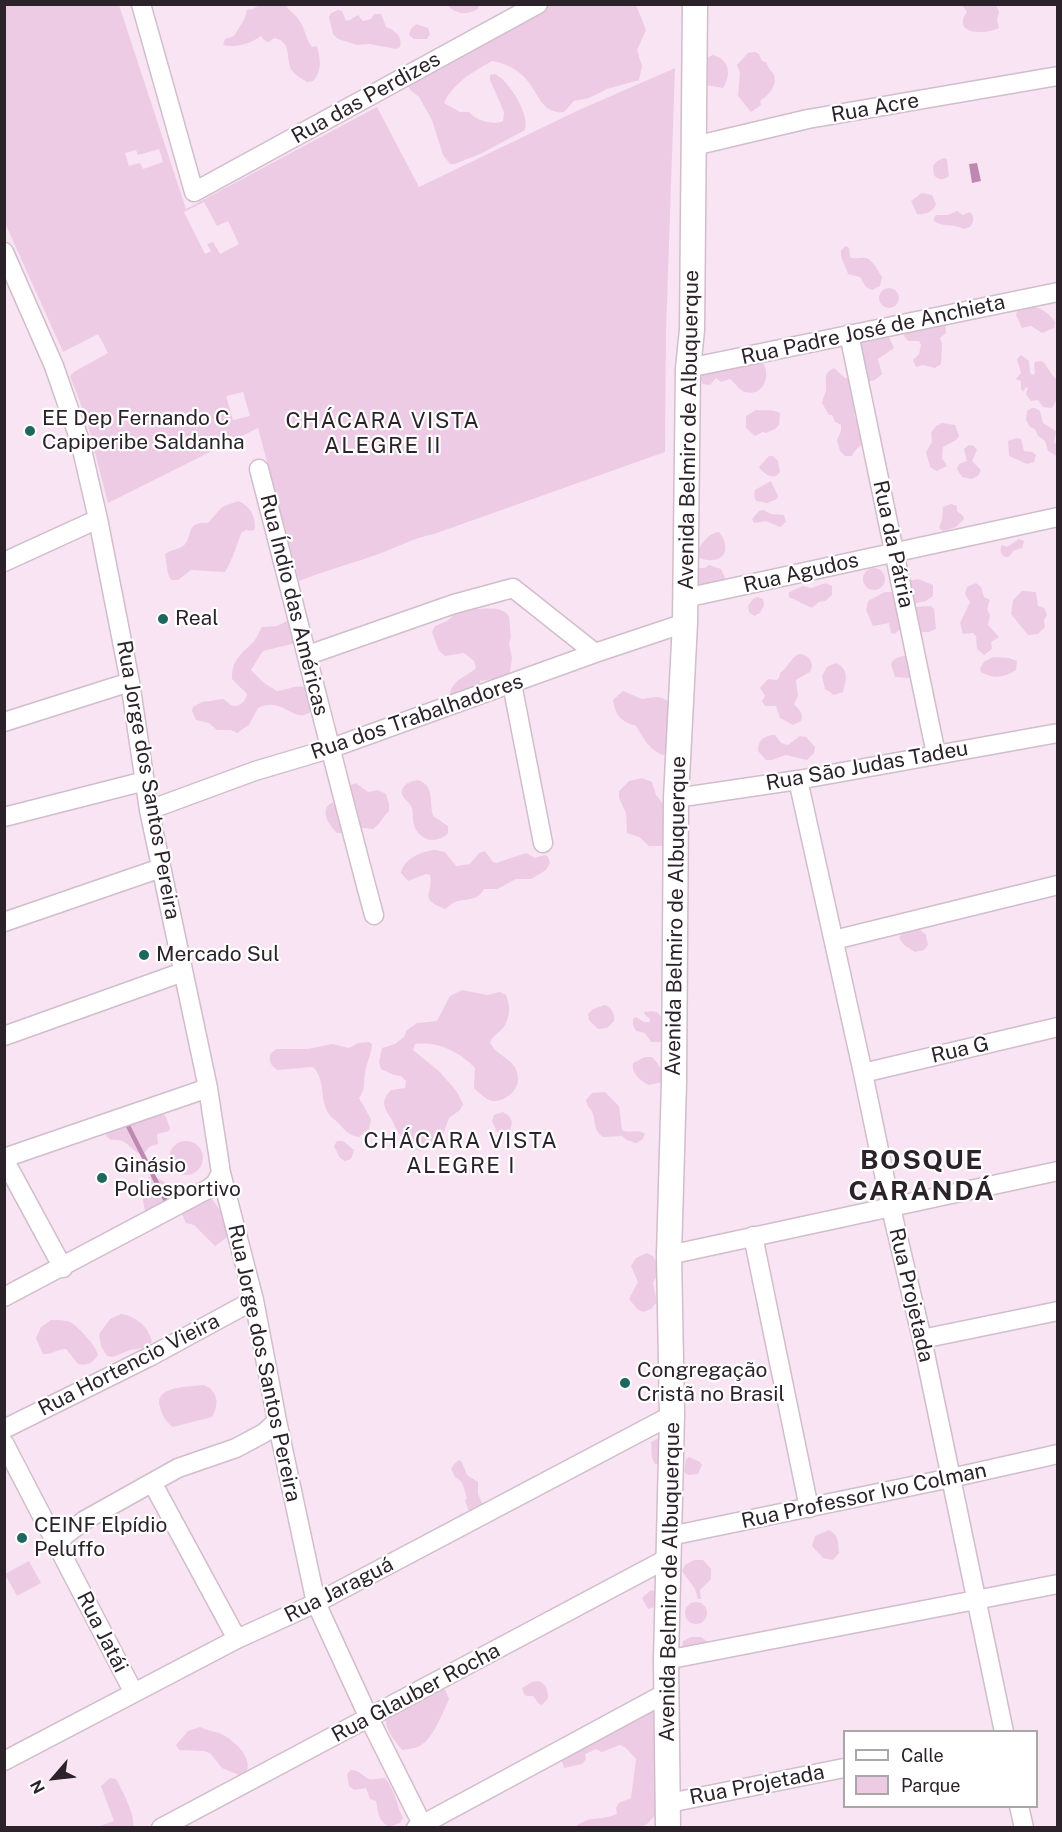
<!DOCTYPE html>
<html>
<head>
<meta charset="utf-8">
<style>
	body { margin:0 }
	#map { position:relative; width:1062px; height:1832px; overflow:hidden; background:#f9e4f3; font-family:"Public Sans",sans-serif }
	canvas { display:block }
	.frame { position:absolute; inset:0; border:6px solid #2b2329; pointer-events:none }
	.legend { position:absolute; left:843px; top:1730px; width:195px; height:78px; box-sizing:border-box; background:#fff; border:2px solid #aaa7a9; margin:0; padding:8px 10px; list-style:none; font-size:18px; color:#2b2329 }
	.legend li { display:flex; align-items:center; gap:12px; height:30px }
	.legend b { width:30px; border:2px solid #aaa7a9 }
	.north { position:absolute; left:24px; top:1748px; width:60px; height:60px; -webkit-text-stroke:4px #fff; paint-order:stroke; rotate:242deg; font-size:16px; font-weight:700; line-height:24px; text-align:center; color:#2b2329 }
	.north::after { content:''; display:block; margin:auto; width:21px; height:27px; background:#2b2329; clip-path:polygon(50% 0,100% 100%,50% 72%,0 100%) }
</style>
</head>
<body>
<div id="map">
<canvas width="1062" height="1832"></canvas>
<div class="frame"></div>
<ul class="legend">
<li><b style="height:8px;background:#fff"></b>Calle</li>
<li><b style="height:16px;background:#eecbe4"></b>Parque</li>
</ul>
<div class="north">N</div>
</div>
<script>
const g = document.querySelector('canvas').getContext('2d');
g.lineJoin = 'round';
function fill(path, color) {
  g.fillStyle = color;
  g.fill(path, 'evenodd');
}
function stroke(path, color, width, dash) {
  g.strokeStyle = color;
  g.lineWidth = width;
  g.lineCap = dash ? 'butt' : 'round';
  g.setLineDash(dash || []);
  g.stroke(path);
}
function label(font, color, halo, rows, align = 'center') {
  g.font = font + ' "Public Sans",sans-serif';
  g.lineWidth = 4.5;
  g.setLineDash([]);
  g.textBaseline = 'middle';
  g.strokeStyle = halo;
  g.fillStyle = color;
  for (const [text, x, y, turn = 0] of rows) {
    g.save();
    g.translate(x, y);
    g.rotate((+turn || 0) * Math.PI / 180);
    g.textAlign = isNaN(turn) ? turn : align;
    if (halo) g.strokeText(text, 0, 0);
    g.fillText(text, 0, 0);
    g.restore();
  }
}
fill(new Path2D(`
	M5,5H119L186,209L377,107L419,187L579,110L675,68L666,331L665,452L434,534C413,538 396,548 376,555C350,564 324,571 299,581L258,428L108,503L86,418L70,376L74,372L108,353L98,334L63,352L5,223ZM159,149L163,162L143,169L140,163L129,166L125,153L136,150L138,155ZM204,202L217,226L228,221L239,244L220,254L213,242L207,244L211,251L205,254L184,212ZM243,392L250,416L233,420L226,396Z
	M259,5H286C289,12 295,13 299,20C305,28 306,40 312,47L317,46C320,59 323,70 313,81L307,82C284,68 292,69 286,46L281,40L274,38L269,42L265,41L261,36C250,44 236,48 223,45L225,39L234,36L245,18L247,10L253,9Z
	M447,5H478L479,8C468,16 455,14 447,5Z
	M543,5H636L646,30L637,50L642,66L639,80L607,89L589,98L574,101L564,112C542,115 538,92 526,79C517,69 505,63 492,61C473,72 454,82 444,103L460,112H469C475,120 494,126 503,121L504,112L490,80V75L495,74C509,80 530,115 525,130L482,153L455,164H450L443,155L432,120L419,97L410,90L408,85Z
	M962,5H996L999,12L997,20L999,28C991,33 960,36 963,20C963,17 966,14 967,12Z
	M338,10L342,11L346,21L350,20L358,15L363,21L371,19L374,14H381L386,27C395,30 403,37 400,47L396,49L370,44L357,45L338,39L333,34L329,17L331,13Z
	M416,24L428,28L430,34L427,39H414L409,35L411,29Z
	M755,52L759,54L762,61L766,62C768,68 771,70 774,75C778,85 768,96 760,101L761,105L751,112L738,96L740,72L737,65L748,53Z
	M713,55C729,59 732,74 723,88L706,85L702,78V60Z
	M944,158L947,159L949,176C943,180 939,181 934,175L933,166L937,161Z
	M922,193L932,195L936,204C933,212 925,215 917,214L911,201Z
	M957,211L963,215L970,212C975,218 974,221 970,227L963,229C954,223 941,228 933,220L936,215H948Z
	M846,246L849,248L850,257C856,260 859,257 865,258C872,258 878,271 882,277L880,286L872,290L866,287L860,277L848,274C846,266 840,259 841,250Z
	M879 298a10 10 0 1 1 20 0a10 10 0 1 1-20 0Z
	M1031,306C1042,308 1049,313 1055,322L1054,328L1042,333L1031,326L1022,328L1016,315L1018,309Z
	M945,320L946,333L940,338L942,344L941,364L935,368L923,365L916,367L913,360L919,354L921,345L919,341H908L904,336L905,332Z
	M872,332L879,338L889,337L894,348L878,359L882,374L875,380L866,382L850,343Z
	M1021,355L1029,361L1030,373L1033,375L1035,373L1034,364L1035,362L1041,361C1049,365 1049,375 1057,379V399L1052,408L1043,407L1038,400L1031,401L1026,394L1028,388L1026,387L1023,392L1021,389V381L1016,379L1021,373L1017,359Z
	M760,362L763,363C771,375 764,397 745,392C739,390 735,383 730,379L721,382L716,378L710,385L703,384L700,379L702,371Z
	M834,368L845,378H851L861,401L854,416L860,423L864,441C860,447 855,449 852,456H845L840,451L837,440L841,431V425L835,422L832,415H829L822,403C823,398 826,393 826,389C827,378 822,374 834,368Z
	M1032,408H1035L1040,411L1043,423L1056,431L1054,442L1057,445V456L1048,451L1045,441L1038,436L1035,429L1030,427L1026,420L1027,411Z
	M756,410C765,411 772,409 780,413L779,425L775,429L766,433L763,432L755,436L746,428V416Z
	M942,423L955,425L959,436L956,440L943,447L942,458L947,466L937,471L930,467L926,452L932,442L931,433L936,426Z
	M1016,438L1021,439L1024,451L1032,452L1036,455L1034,462L1027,464L1009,456L1008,441Z
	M969,445L974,446L977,450L972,461L981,470L978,476L971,479L962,477L957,469L959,464L967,461L964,449Z
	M769,456H773L778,461L780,472L776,476C768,477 763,473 759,467Z
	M771,481L778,496L777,499L767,503L756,501L754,496L755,490Z
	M238,501C250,506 255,515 255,528L253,531L246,530L241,533C238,543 231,563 225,572L191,570L178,580H171L168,574L165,554C170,550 177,550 183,546C194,538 184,521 208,523L222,507Z
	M951,504L957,506V511L963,516L964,519L956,527L943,531L939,528L942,520L943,507Z
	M763,510L771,514L784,515L786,522L780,527L766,521L754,523L752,519L759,511Z
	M719,532C735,552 719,567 698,557L697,551C703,543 708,533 719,532Z
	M1019,539L1024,541L1022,548L1013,551L1009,557H1005C1001,555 999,550 1002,545L1007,547Z
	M709,565L721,569L725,577L724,582L700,585L697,579L699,568H705Z
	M863 579a11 11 0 1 1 22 0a11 11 0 1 1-22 0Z
	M918,579L933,585V596L926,601L911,604L908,581Z
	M826,583L832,586V595L825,601L819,602L812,608L789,597V592L803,586L811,588Z
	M976,583L981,587L984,597L990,600L987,609L990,615L988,625L999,637L991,642L992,649L984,655L977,649L976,636L973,633L963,634L960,623L970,602L965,594L967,587Z
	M1022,591L1036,592L1038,606L1044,608L1047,615L1044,620L1045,627L1038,634L1028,635L1011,614L1013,600Z
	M885,592H895L905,624L895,634L891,633L889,623L873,626L866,610L868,601Z
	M758,597L763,599L764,605L760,613L754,616L749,612L748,606L753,599Z
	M931,606L934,609L936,629L929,632H919L914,607Z
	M469,607C485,612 497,603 509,616L511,637L509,643L512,658L510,672L506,677L480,681L479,689L454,699L450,693C454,678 467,677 476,668L474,661L464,653L445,656L439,651L432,632L435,626L447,621L462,608Z
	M289,620L296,643L263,651L251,670L264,683L277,691C289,690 297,683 310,689L312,711C292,726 285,695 258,708L249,725L237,733L231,730H217L209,723L196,720L192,711L193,707L202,702L223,699C226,701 228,703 231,705C238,709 246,701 247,694L232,679C231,659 243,653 255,640C258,636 259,631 262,627L277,626Z
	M799,654C806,654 812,659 812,666L810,672L796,680L798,696L794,704C799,710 804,713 801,721L793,725L780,718L776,706H765L762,701L765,696L760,688L768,679L777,680L779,678L780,673C788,668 789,659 799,654Z
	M908,656L911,676L908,678L895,677L891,664C894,657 901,656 908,656Z
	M993,657L1009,658L1017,661L1016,670C1004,678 993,679 981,672L980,668L984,662Z
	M836,663C850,670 846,681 843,692L834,695L825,689L822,676L827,667Z
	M623,691L642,699C664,695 662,697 680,710L668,754L662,755C646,746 645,740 636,726C621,721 616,717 613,700Z
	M772,735H775L781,743L788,745L800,736L806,737L815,747L814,753L807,760L786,755L772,760H766L758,751C758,741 762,737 772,735Z
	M642,778L652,782L656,795L665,806L669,842L663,846H649L639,837L627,833L626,813L619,798V791L629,781Z
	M418,780C435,786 429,801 433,816L448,826V833C437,845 419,841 414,825C412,819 414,811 411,806C408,800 400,797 402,790C404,783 412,781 418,780Z
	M356,783L368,792L378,790L386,794L389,804V811C382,817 381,824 373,829L356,827L341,833H337C331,827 322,816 327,807C329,803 336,802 339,800C346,793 346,786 356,783Z
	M435,850L445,852L456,866L470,864L479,853L485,851L493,862L496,863L526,853L535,858L545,855L548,857L550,863L546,870L531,879H516L497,889H484C477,903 465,897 453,903C450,905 448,907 445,909C417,898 434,895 430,875L426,874L408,881L401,873C403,859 422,851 435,850Z
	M917,927L926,935L928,945L924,950L915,952L904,945L899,938L902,933Z
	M462,990L487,995L500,992L506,995C511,1007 510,1018 503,1028C498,1034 493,1035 490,1042C496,1057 517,1058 518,1078C519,1090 505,1102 493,1101C486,1100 479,1093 474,1088L475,1068C460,1052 438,1041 415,1044L413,1050L440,1072L457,1092L463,1104L460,1110L449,1118L440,1143L421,1151C405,1146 398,1134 392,1120C389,1115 384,1109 384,1102C385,1097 388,1093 391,1090L405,1088L406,1081L401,1076L394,1075L381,1069L379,1062L382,1048L395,1044L404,1037L407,1030L417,1023L437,1021L450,996Z
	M605,1005C612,1008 615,1014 614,1021L607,1028L598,1029L589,1020L588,1014L593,1009Z
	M651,1011L657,1012L664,1020L663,1042H651L645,1033L636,1031L633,1025V1019L636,1017L644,1022H650V1019L645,1015L644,1012Z
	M369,1042L372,1044C372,1054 366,1063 365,1074C363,1084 366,1089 359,1098L371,1119L369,1129L359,1137C350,1136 346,1131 340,1125C336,1120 330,1117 327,1111C320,1096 325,1079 313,1067L278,1070C271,1067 268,1060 271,1053L277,1049H308L332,1044L349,1048L358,1043Z
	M645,1057H652L658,1064L664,1076L662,1082L649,1085C641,1081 631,1074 633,1063Z
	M605,1092L619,1106L622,1130C630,1134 638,1128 645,1134L642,1140L636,1143L627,1140L622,1136L603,1137C593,1130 596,1123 593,1114C591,1108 587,1107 586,1100L592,1093Z
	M503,1112L509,1116L512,1122L510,1131L505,1136L497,1132L492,1121L494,1115Z
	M152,1115H165L170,1128L169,1131L157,1134L158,1144L149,1147L143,1155C129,1151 129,1138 111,1140L106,1136L108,1130Z
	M169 1158a17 17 0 1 1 34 0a17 17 0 1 1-34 0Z
	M337,1141H343L354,1150L351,1159L345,1161L340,1158L334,1146Z
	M149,1177C161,1177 174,1188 179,1197L146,1212C141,1202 142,1186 149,1177Z
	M210,1196L221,1212L229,1218V1236L215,1246L194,1225L186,1223L182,1215L185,1210Z
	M647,1253L653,1256L658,1265V1274L653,1283L657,1302L651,1309L643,1312L637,1309L629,1299L638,1282L631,1266L636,1258Z
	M121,1314C137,1317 147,1325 152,1341L149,1347L130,1350L113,1357L107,1356L101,1346L99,1334L110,1319Z
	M51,1320C56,1320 65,1320 70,1322C78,1326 97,1347 98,1355C93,1363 87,1366 78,1364L66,1349C57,1349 52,1355 43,1354L36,1338L41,1327Z
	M204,1385L210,1388C219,1397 218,1406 212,1417L173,1427C166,1422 162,1415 160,1407C153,1385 191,1387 204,1385Z
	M659,1438L665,1441L664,1464H655C650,1456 652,1451 651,1442Z
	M689,1457L700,1462L702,1465L698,1474L688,1475L684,1472L686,1459Z
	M459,1460L462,1462L467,1475L478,1482V1494L483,1505L481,1511L473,1516L472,1522L465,1528L460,1525L457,1519L460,1514L469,1512L465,1500L467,1498C463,1488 465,1482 455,1477L451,1469L454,1464Z
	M829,1530C839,1535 838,1542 839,1553L833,1560L823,1558L812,1546L815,1536Z
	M694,1560H703L711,1569V1579L700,1590L701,1599H698L695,1589L682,1571L685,1565Z
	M29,1561L41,1583L17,1596L5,1574Z
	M651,1590L657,1592V1606L648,1609L642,1598Z
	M685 1613a11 11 0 1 1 22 0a11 11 0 1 1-22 0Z
	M691,1637H701L711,1644L682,1648L683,1641Z
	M538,1681C547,1684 548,1691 548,1698L542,1705L539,1704L533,1696H527L524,1694L522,1688L532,1682Z
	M439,1689L445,1690L449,1699C445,1709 433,1736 425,1742C419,1748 410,1749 402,1750C394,1740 385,1729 385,1716Z
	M645,1698L655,1715L654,1721L660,1723L658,1812L647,1824L640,1827H575C592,1814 599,1822 617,1814L616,1808L619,1803L631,1798L636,1759L626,1748L620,1745L602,1752L596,1749L585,1754L586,1759L582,1764L564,1768L557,1744L564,1737L627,1710V1703L632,1699Z
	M200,1727C206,1730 213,1731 219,1733C233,1739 252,1756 247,1771L239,1775L222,1768L210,1753L204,1751L179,1750L176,1745L188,1731Z
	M351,1770C360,1770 362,1776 369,1779C374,1780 379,1778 385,1778C395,1790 396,1804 403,1818L400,1823L389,1827C377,1819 379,1813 376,1801L370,1799L366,1788L354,1790L349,1786L347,1774Z
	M110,1778L116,1779C122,1790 136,1816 133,1827H97L114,1821L101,1786Z`), '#eecbe4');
fill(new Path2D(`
	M977,163L981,181L972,183L969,164Z`), '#be88b1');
stroke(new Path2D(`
	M126,1122L168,1205`), '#be88b1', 4.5);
const minor = new Path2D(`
	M141,4L194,192L538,4
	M694,146L808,119L1058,76
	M4,252L54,366L80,441L98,519L130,682L149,810L208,1088L221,1173L254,1300L277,1421L316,1603L369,1718L424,1828
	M849,334L936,754
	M688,368L1058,292
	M259,469C298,618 334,767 374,915
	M4,562L98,519
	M685,598L1058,517
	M308,655L454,604L513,588L595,653
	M512,684L543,843
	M4,722L130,682
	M798,780L863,1073L891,1208L922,1339L1004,1732
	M676,798L798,780L1058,733
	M149,810L255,771L329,749L595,653L685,623
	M4,817L145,781
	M4,922L161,868
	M834,940L1058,885
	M4,1036L183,972
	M863,1073L1058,1027
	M4,1158L208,1088
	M4,1159L63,1268
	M753,1236L809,1508
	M669,1255L1058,1171
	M4,1297L208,1189L215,1184L221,1173
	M922,1339L1058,1311
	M4,1429L151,1356L254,1300
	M4,1443L134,1693
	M153,1484L237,1639
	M670,1536L951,1478L1058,1454
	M57,1546L65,1535L85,1520L178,1468L236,1448L264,1433L277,1421
	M666,1660L1058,1584
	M4,1761L237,1639L316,1603L672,1415
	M669,1803L844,1768
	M1019,1806L1024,1828
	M161,1828L670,1557
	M416,1828L666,1693`);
const major = new Path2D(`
	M668,1828L666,1660L672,1415L669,1255L674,1082L676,798L685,623L688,368L692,330L695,4`);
stroke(minor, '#d1bdcb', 21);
stroke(major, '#d1bdcb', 27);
stroke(minor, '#fff', 18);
stroke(major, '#fff', 24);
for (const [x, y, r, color] of [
	[30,431,6,"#1d6760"],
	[163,619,6,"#1d6760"],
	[144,955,6,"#1d6760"],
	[102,1178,6,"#1d6760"],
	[625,1383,6,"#1d6760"],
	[22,1538,6,"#1d6760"]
]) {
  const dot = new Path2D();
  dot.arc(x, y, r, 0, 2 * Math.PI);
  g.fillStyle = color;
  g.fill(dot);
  stroke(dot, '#fff', 2);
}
label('21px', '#2b2329', '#fff', [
	["Rua das Perdizes",366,98,-29],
	["Rua Acre",875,108,-10],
	["Rua Padre José de Anchieta",873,330,-12],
	["Avenida Belmiro de Albuquerque",689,430,-89],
	["Rua da Pátria",893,544,78],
	["Rua Agudos",801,573,-13],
	["Rua Índio das Américas",294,605,76],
	["Rua dos Trabalhadores",417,717,-19],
	["Rua São Judas Tadeu",867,766,-10],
	["Rua Jorge dos Santos Pereira",148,780,80],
	["Avenida Belmiro de Albuquerque",676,916,-89],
	["Rua G",960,1050,-13],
	["Rua Projetada",911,1295,77],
	["Rua Jorge dos Santos Pereira",264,1363,78],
	["Rua Hortencio Vieira",129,1365,-27],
	["Rua Professor Ivo Colman",864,1496,-12],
	["Avenida Belmiro de Albuquerque",670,1582,-89],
	["Rua Jaraguá",339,1590,-27],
	["Rua Jatái",102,1632,63],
	["Rua Glauber Rocha",416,1693,-28],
	["Rua Projetada",757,1785,-11]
]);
label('21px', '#2b2329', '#fff', [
	["EE Dep Fernando C",42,419],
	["Capiperibe Saldanha",42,443],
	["Real",175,619],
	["Mercado Sul",156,955],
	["Ginásio",114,1166],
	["Poliesportivo",114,1190],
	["Congregação",637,1371],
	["Cristã no Brasil",637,1395],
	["CEINF Elpídio",34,1526],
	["Peluffo",34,1550]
], 'left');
g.letterSpacing = '1.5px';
label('22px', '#2b2329', '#fff', [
	["CHÁCARA VISTA",383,421],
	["ALEGRE II",383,446],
	["CHÁCARA VISTA",461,1141],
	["ALEGRE I",461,1166]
]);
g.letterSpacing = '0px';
g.letterSpacing = '1.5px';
label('bold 27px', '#2b2329', '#fff', [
	["BOSQUE",922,1161],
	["CARANDÁ",922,1192]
]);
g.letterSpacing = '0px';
</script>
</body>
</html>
